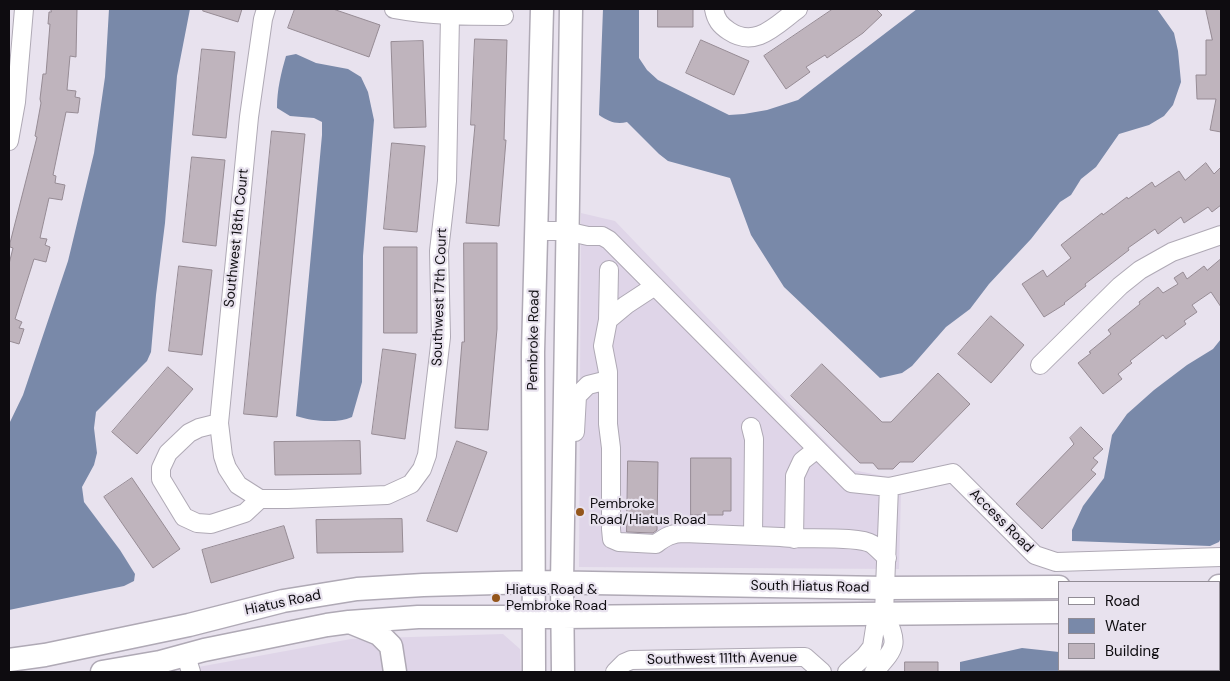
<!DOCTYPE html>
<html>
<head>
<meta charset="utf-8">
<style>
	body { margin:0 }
	#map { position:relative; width:1230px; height:681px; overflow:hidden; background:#e8e2ee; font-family:"DM Sans",sans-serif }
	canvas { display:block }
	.frame { position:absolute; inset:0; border:10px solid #0e0c10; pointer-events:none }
	.legend { position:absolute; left:1058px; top:581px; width:162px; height:90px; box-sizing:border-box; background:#e8e2ee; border:1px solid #918c95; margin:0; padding:6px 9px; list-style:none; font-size:15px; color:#0e0c10 }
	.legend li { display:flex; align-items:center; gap:10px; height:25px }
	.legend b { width:25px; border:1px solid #918c95 }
</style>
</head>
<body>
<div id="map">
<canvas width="1230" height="681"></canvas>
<div class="frame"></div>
<ul class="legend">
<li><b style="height:6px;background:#fff"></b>Road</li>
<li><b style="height:14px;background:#7989a9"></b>Water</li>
<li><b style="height:14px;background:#bfb4bd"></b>Building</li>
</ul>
</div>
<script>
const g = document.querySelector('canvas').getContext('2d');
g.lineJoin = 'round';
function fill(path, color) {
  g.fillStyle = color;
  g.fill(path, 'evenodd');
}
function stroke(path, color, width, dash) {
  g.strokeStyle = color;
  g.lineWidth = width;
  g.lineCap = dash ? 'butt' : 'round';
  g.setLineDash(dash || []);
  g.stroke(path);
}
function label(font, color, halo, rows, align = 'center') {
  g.font = font + ' "DM Sans",sans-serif';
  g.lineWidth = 4.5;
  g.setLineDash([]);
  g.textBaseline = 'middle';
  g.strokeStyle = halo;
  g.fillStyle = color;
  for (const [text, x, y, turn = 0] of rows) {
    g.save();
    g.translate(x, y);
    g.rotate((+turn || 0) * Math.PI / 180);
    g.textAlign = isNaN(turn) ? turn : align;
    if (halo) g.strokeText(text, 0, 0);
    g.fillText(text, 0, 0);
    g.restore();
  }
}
fill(new Path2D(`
	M581,213L615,221L853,470L898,479L901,495L899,569L579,567Z
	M503,634L520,649L521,672H171L351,639Z`), '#dfd5e8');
fill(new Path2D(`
	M109,9H190L177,76L165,223L156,295L151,352L147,361L96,412L94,428L97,453L94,465L82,487L84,502L120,550L135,574L134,581L124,586L9,610V424L23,395L68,261L94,153L105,77Z
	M603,9H639V58L647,70L658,80L729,115L744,114L767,110L798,100L917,9H1157L1174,33L1178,51L1181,82L1173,105L1164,116L1149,125L1119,134L1096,167L1081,179L1071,195L1060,202L1031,239L989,284L970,309L946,327L912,366L902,373L880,378L784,287L751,235L730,178L668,161L659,154L627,122C616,125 608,121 599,115Z
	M296,54L316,63L348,69L361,77L368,92L374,120L363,256L362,382L352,417C336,424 312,421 296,416L322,135V122L314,118L290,116L277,108C277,90 281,73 286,56Z
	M1221,339V538L1219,542L1210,546L1072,541V530L1083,506L1104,478L1112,435L1127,414L1154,390L1187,365L1213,349Z
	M1022,648L1059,652V670H1196V672H960V662Z`), '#7989a9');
const building = new Path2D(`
	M51,9H77L76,57L70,56L67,90L76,91L75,97L80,98L78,113L66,112L53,175L56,176L55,183L65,185L62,200L49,198L40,238L47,239L45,245L50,247L46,262L34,259L15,319L22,322L19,328L24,329L19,344L9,341V264L13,248L10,247V243L37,137L35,136L41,103L40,99L43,74H46L50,24H48L49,12H51Z
	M204,9H242L238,22L203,11Z
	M295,9H333L380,25L369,57L288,28Z
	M658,9H693V27H658Z
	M833,9H876L882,15L863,33L827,58L825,55L806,67L810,72L786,89L764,56Z
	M1206,9H1221V132L1210,130L1216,99H1197L1196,75H1206V40H1212Z
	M475,39L507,40L504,140H506L499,226L466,223L475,125H471Z
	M701,40L749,61L734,95L686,73Z
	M423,41L426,127L394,128L391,42Z
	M202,49L235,52L226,138L193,135Z
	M272,131L305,134L277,417L244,414Z
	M392,143L425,146L417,232L384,229Z
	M192,157L225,160L216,246L183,242Z
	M1206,163L1214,174L1221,167V205L1212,212L1208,207L1184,223L1181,217L1158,234L1155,229L1128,248L1129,250L1085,284L1086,286L1064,303L1065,304L1044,317L1022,284L1043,270L1047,277L1071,258L1061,245L1102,213L1103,215L1127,197L1128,199L1152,182L1155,187L1179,171L1185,180Z
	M464,243H497V329L488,430L455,428L462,342H464Z
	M384,247H417V333H384Z
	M1221,259V307L1211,292L1192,305L1197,312L1184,321L1186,324L1166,339L1163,335L1130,361L1132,363L1118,374L1122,379L1103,394L1078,363L1091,353L1089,352L1111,334L1108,330L1140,304L1139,302L1158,287L1163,293L1178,284L1174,278L1183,272L1187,279L1204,266L1207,270Z
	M179,266L212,270L202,355L169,351Z
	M991,316L1024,345L991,383L958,354Z
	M383,349L416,354L405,439L372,434Z
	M822,364L882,422H891L938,373L970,404L913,462H900L893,469H878L873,463H860L791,396Z
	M168,367L193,389L137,454L112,432Z
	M1081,427L1103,449L1093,458L1098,462L1091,470L1096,474L1042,529L1016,504L1074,444L1070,438Z
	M360,441L361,474L275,475L274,442Z
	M457,441L487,452L457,532L427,521Z
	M691,458H731V511H723V515H691Z
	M628,461L658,462L657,530L653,533L627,532Z
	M132,478L180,549L153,568L104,497Z
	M402,519L403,552L317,553L316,520Z
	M284,526L294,558L211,583L202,550Z
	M905,662H938V672H905Z`);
fill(building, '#bfb4bd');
stroke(building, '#968b94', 1);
const minor = new Path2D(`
	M266,9L263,19L249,117L219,423L223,456L227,468L238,485L260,499H287L387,495L411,484L422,469L427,455L441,337L439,251L447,181L450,15
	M394,9C431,16 467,16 504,16
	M714,9C716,20 720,25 729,31C756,49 776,25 798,9
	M9,141L16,102L24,9
	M536,231H566L588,236H602L609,240L851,483L889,487
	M609,270L608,320L603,346L608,372V424L611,448V529L612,539L619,542L656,544C665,537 672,533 684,533L781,537C802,540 858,535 872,544C877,548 882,553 887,558
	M608,320L626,305L655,286
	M1040,365L1120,286L1140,270L1172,252L1221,235
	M219,423L199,428L189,433L168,453L161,468V479L184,517L197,523L211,524L245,513L260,499
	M751,427L754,439L753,536
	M575,432L577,396L588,385L608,380
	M794,539L795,476L802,461L817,449
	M186,656L191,672
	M615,672L624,663L631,660L800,657H805L822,672
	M847,672L865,656L872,647L875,628L884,613L889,487L953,473L1035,555L1056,562L1221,557
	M874,672C897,646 899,645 884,613`);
const major = new Path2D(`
	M1219,586H1221
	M1219,611H1221
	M352,623L379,634L391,646L395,672
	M9,660L45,655L189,625L283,601L357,589L423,585L534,582L886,588L1059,587
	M102,672L160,662L204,650L327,625L349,622L418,617H562L1059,612
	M534,672L533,352L542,9
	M563,672L562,583L571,9`);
stroke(minor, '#afa9b5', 20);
stroke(major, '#afa9b5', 25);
stroke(minor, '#fff', 18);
stroke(major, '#fff', 22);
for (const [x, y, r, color] of [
	[580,512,5,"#94561b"],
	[496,598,5,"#94561b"]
]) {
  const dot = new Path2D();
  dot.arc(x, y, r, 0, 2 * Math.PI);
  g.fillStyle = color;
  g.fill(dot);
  stroke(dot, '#e8e2ee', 2);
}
label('14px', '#0e0c10', '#e8e2ee', [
	["Southwest 18th Court",237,238,-84],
	["Southwest 17th Court",440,297,-88],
	["Pembroke Road",534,340,-89],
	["Access Road",1001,521,45],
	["South Hiatus Road",810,587,1],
	["Hiatus Road",283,603,-12],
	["Southwest 111th Avenue",722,659,-1]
]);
label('14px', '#0e0c10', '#e8e2ee', [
	["Pembroke",590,504],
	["Road/Hiatus Road",590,520],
	["Hiatus Road &",506,590],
	["Pembroke Road",506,606]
], 'left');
</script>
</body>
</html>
